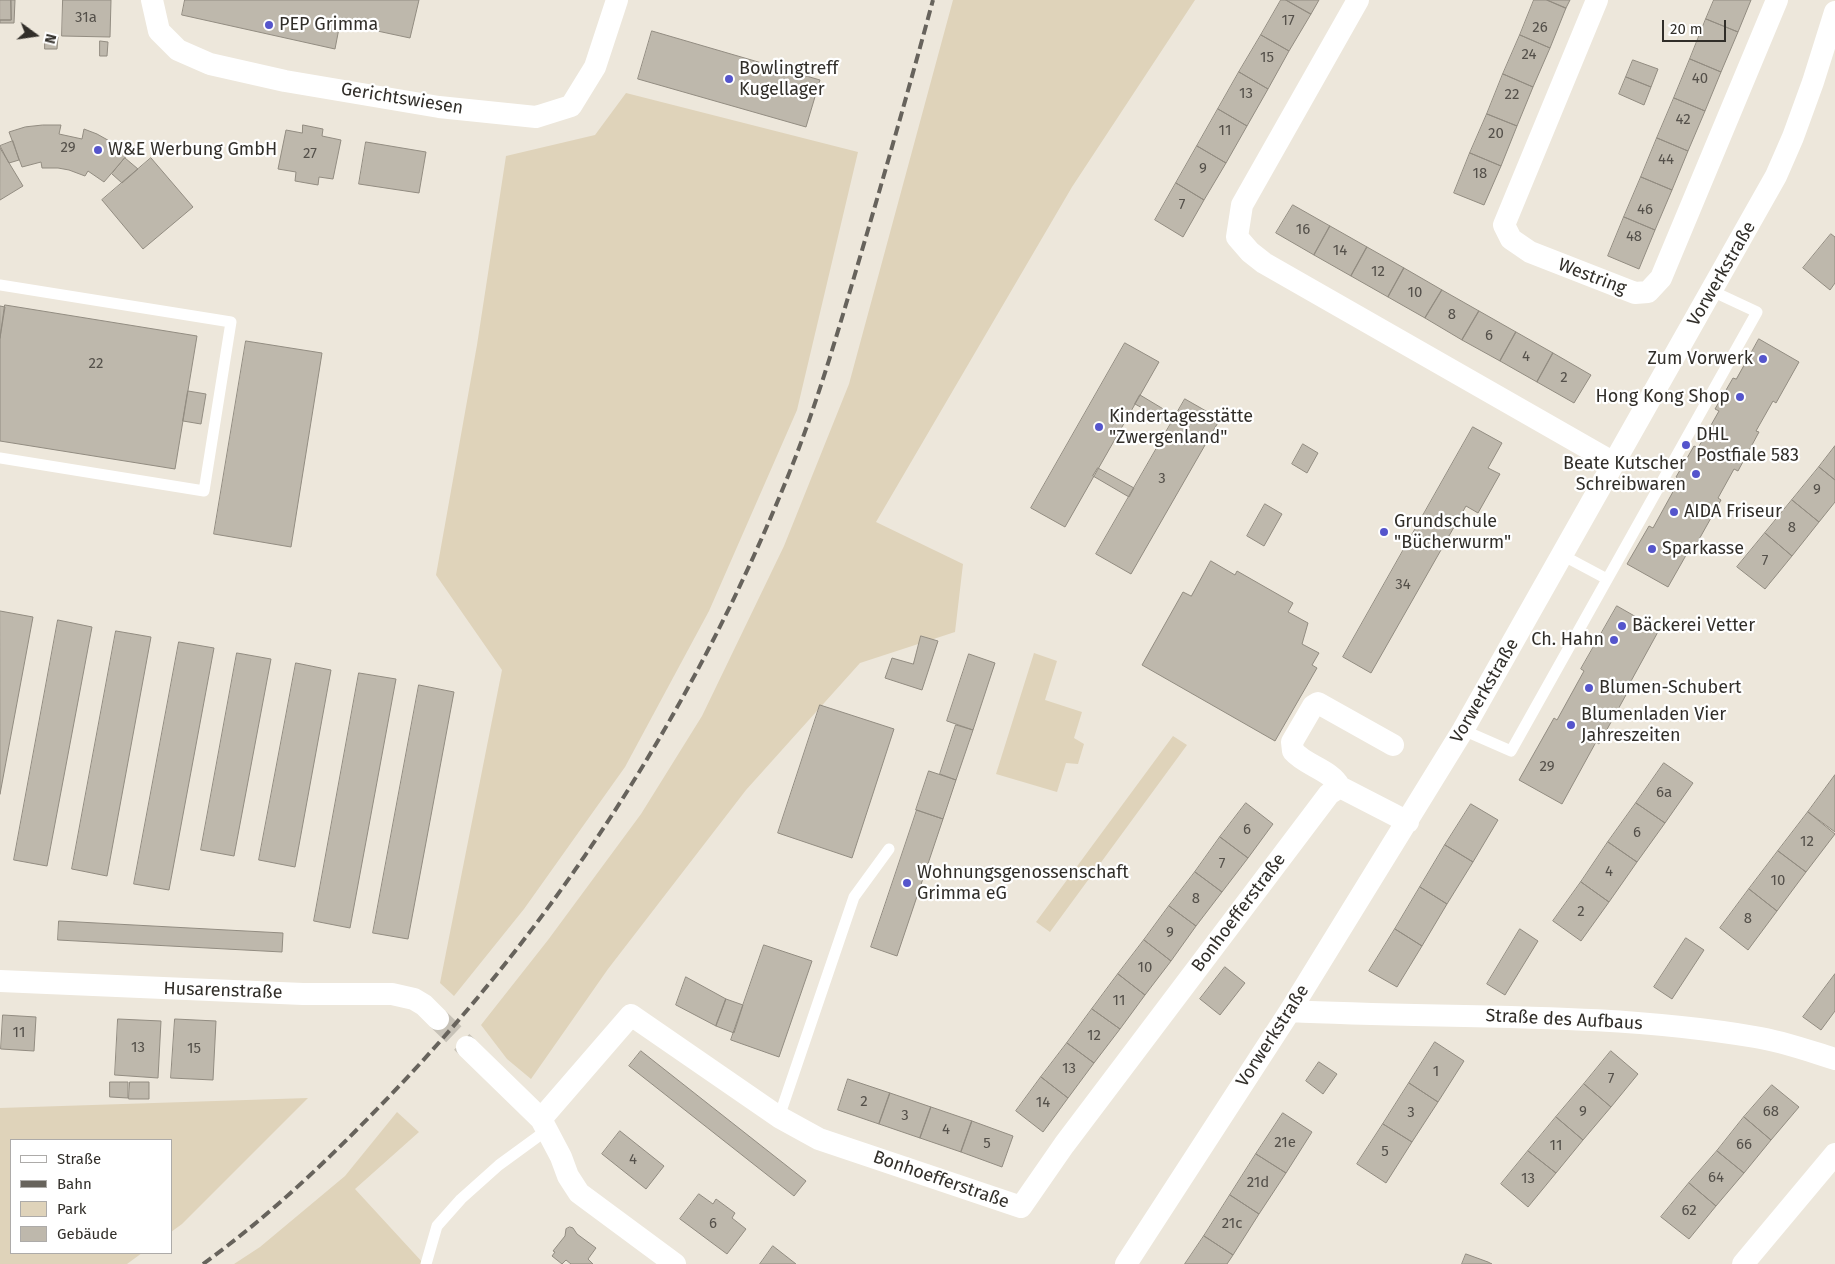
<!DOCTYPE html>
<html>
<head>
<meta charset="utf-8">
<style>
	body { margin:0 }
	#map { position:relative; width:1835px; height:1264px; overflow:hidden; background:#ede7db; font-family:"Fira Sans",sans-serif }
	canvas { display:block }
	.legend { position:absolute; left:10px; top:1139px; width:162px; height:115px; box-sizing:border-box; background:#fff; border:1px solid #adaba9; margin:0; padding:6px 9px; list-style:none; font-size:15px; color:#312e29 }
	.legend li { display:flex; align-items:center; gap:10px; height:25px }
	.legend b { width:25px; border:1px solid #adaba9 }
	.north { position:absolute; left:10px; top:10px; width:50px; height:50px; -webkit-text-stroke:4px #fff; paint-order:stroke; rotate:104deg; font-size:14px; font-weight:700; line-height:20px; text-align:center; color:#312e29 }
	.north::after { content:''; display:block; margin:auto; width:18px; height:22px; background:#312e29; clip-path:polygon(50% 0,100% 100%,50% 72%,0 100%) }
	.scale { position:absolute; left:1662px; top:20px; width:64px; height:22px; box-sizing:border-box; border:2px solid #312e29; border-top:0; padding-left:6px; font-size:15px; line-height:18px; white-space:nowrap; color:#312e29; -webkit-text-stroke:4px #fff; paint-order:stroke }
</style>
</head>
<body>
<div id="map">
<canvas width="1835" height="1264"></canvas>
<ul class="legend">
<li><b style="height:6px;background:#fff"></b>Straße</li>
<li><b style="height:6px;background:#67635c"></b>Bahn</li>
<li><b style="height:14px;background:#dfd3ba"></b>Park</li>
<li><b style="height:14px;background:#beb8ac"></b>Gebäude</li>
</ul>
<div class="north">N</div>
<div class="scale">20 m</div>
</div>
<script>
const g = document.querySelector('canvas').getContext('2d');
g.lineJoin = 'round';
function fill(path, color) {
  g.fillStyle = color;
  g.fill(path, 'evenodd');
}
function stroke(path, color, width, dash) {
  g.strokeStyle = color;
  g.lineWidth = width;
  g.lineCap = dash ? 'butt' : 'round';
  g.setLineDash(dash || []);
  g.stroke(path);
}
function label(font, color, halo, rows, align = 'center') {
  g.font = font + ' "Fira Sans",sans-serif';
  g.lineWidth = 4.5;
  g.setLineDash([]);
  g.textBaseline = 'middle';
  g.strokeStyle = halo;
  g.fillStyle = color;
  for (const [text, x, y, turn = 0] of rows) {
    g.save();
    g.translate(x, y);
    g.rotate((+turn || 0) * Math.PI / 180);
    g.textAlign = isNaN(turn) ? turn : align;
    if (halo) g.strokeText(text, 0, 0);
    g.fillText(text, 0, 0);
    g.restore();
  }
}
fill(new Path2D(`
	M953,0H1195L1072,187L876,522L963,564L955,632L860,663L746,790L608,969L531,1079L507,1059L481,1025L548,940L641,814L702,716L784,546L849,384Z
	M626,93L858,152L797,410L709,611L625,767L524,909L454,996L440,983L502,670L436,575L477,345L506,156L595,135Z
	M1034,653L1057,661L1045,700L1082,712L1074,738L1084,744L1078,764L1066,763L1057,792L996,774Z
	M1173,736L1187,745L1050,932L1036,922Z
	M308,1098L182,1224L171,1232V1140H11V1253H142L127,1264H0V1108Z
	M397,1112L419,1132L355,1189L424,1264H234L260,1247L345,1176Z`), '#dfd3ba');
const building = new Path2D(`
	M0,0H11V20H0Z
	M11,0H15L14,23H0V20H11Z
	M63,0H111L110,37L62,36Z
	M185,0H419L410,38L340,23L335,49L182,15Z
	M1281,0H1286L1311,14L1289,51L1261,35Z
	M1286,0H1319L1311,14Z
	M1534,0H1547L1566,8L1550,48L1520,35Z
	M1547,0H1570L1566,8Z
	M1714,0H1751L1738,32L1706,19Z
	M1706,19L1738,32L1721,72L1690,59Z
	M652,31L820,80L806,127L638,79Z
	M1261,35L1289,51L1268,89L1239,72Z
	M1520,35L1550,48L1533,87L1503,74Z
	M45,36L58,37L57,49H45Z
	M100,41L108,42L107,56H100Z
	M1690,59L1721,72L1705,111L1674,98Z
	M1633,60L1658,69L1651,87L1626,77Z
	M1239,72L1268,89L1247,126L1218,109Z
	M1503,74L1533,87L1517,126L1487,114Z
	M1626,77L1651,87L1644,105L1619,94Z
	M1674,98L1705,111L1688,151L1657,138Z
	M1218,109L1247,126L1226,163L1197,146Z
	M1487,114L1517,126L1501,166L1470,153Z
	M43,125H61L59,134L82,139L84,129L97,134L113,143L128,154L104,182L88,171L85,176L69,170L58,168H42L41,162L22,167L9,132L25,127Z
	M303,125L323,129L322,136L341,140L333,179L319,177L318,185L295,181L296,172L278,169L286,130L302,133Z
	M1657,138L1688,151L1672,190L1641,177Z
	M13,141L19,160L9,163L0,146Z
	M366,142L426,152L419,193L359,184Z
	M1197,146L1226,163L1204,200L1176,183Z
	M0,148L23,186L0,200Z
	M1470,153L1501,166L1484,205L1454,193Z
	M125,158L138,169L122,183L112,174Z
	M151,158L193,207L143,249L102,200Z
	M1641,177L1672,190L1655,230L1624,217Z
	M1176,183L1204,200L1183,237L1155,220Z
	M1293,205L1330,226L1314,255L1276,233Z
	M1624,217L1655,230L1639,269L1608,256Z
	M1330,226L1367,247L1351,276L1314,255Z
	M1831,234L1835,237V283L1830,290L1803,268Z
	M1367,247L1404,268L1388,297L1351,276Z
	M1404,268L1442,290L1425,318L1388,297Z
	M1442,290L1479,311L1462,340L1425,318Z
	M5,305L197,336L175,469L0,441V338Z
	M0,306L5,307L0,338Z
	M1479,311L1516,332L1500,361L1462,340Z
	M1516,332L1553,353L1537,382L1500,361Z
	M1759,339L1799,362L1776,403L1773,401L1756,431L1759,432L1738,471L1734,469L1718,498L1721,500L1692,552L1689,550L1668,587L1627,564L1649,526L1653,528L1680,479L1676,477L1694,446L1698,448L1719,411L1715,409L1733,378L1736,379Z
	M246,341L322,353L291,547L214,534Z
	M1125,343L1159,362L1065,527L1031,508Z
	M1553,353L1591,375L1574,403L1537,382Z
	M188,391L206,394L201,424L183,421Z
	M1140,395L1175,416L1171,424L1135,404Z
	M1185,399L1220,419L1131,574L1096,554Z
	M1473,427L1502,443L1488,468L1500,474L1478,513L1466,506L1371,673L1343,657Z
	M1303,444L1318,453L1307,473L1292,464Z
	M1835,446V480L1819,467Z
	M1819,467L1835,480V502L1819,522L1792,500Z
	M1098,468L1134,488L1129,497L1093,476Z
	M1792,500L1819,522L1792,556L1765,533Z
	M1265,504L1282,514L1264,546L1247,536Z
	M1765,533L1792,556L1765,589L1737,567Z
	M1211,561L1235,575L1237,571L1293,603L1288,612L1308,623L1302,644L1319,653L1312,665L1317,668L1275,741L1142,665L1183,592L1191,596Z
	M1617,606L1659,630L1625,692L1627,693L1599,744L1596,742L1562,804L1519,780L1554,718L1557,720L1584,671L1581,669Z
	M0,611L33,617L0,794Z
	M58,620L92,627L47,866L14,860Z
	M116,631L151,637L107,876L72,869Z
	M921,636L938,641L922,690L885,678L892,658L913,664Z
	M179,642L214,648L169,890L134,884Z
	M237,653L271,659L234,856L201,850Z
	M969,654L995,663L973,730L947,721Z
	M296,663L331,670L295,867L259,860Z
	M359,673L396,679L350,928L314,921Z
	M419,685L454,692L408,939L373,933Z
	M820,705L894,729L852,858L778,833Z
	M956,725L973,730L956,780L940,774Z
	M1664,763L1693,783L1665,823L1636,803Z
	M929,771L956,780L943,819L916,810Z
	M1835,775V832L1808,812Z
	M1246,803L1273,824L1248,858L1220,837Z
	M1636,803L1665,823L1637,862L1608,842Z
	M1471,804L1498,820L1473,862L1445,845Z
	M917,810L943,819L897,956L871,947Z
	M1808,812L1835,834L1806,872L1778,851Z
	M1220,837L1248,858L1222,892L1195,872Z
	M1608,842L1637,862L1609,902L1581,882Z
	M1445,845L1473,862L1447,904L1420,887Z
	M1778,851L1806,872L1777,911L1749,889Z
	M1195,872L1222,892L1196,926L1169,906Z
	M1581,882L1609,902L1581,941L1553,921Z
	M1420,887L1447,904L1422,946L1395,929Z
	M1749,889L1777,911L1748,950L1720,928Z
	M1169,906L1196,926L1171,961L1144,940Z
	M59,921L283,933L282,952L58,940Z
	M1395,929L1422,946L1397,987L1369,971Z
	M1520,929L1538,941L1505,995L1487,984Z
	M1686,938L1704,950L1672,999L1654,987Z
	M1144,940L1171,961L1145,995L1118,974Z
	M764,945L812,961L779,1057L731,1040Z
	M1225,967L1245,983L1220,1015L1200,999Z
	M1118,974L1145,995L1120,1029L1092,1009Z
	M1835,974V1011L1821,1030L1803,1017Z
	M686,977L726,999L716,1026L676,1005Z
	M726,999L743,1005L734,1033L716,1026Z
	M1092,1009L1120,1029L1094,1063L1067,1043Z
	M3,1015L36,1017L34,1051L1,1049Z
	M118,1019L161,1021L158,1078L115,1075Z
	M175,1019L216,1021L213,1080L171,1078Z
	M1435,1042L1464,1061L1438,1102L1409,1083Z
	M1067,1043L1094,1063L1068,1098L1041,1077Z
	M641,1051L806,1181L794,1196L629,1066Z
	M1611,1051L1638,1074L1611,1107L1584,1084Z
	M1319,1062L1337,1074L1323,1094L1306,1081Z
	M1041,1077L1068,1098L1043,1132L1016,1111Z
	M848,1079L890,1093L879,1124L838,1110Z
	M110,1082H128V1098L110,1097Z
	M130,1082H149V1099H129Z
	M1409,1083L1438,1102L1412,1142L1383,1124Z
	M1584,1084L1611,1107L1583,1140L1556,1117Z
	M1772,1085L1799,1107L1771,1140L1744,1117Z
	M890,1093L931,1107L920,1138L879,1124Z
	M931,1107L972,1121L961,1152L920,1138Z
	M1283,1113L1312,1132L1286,1173L1256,1154Z
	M1556,1117L1583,1140L1556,1173L1528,1151Z
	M1744,1117L1771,1140L1744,1173L1717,1151Z
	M972,1121L1013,1136L1002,1167L961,1152Z
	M1383,1124L1412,1142L1386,1183L1357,1164Z
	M620,1131L664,1166L646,1189L602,1154Z
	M1528,1151L1556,1173L1528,1207L1501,1184Z
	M1717,1151L1744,1173L1716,1206L1689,1183Z
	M1256,1154L1286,1173L1259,1214L1230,1195Z
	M1689,1183L1716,1206L1689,1239L1661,1217Z
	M699,1194L713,1204L716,1199L735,1213L732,1218L746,1229L727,1254L680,1219Z
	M1230,1195L1259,1214L1233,1255L1204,1236Z
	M570,1227L573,1228L577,1234L596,1248L588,1259L593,1264H571L566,1260L562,1264L552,1256L555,1252L553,1251L565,1236L566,1229Z
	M1204,1236L1233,1255L1227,1264H1185Z
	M773,1246L796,1264H760Z
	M1466,1254L1488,1262L1492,1264H1462Z`);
fill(building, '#beb8ac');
stroke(building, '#928c81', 1);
stroke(new Path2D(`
	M438,1019L467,1047`), '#c7c2b7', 22, [22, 11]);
stroke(new Path2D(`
	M0,285L231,322L204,491L0,458
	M1562,555L1607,579
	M1463,730L1511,751L1757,312L1712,291
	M779,1117L854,897L889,849
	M426,1264L437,1226L461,1199L499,1165L547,1130`), '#fff', 11);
stroke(new Path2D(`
	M152,0L159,31L178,50L210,64L285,81L439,107L536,117L571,106L595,67L617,0
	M1358,0L1242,205L1237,237L1250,252L1264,263L1614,463
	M1597,0L1504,225L1511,239L1530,252L1635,293L1648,292L1661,278L1777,0
	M1393,745L1318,703L1313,706L1292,742L1293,751C1306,766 1330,769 1340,787L1408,822
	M0,981L303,994H392L414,999L424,1005L438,1019
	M1290,1011C1445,1019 1601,1011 1755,1037C1782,1041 1809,1051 1835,1059
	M467,1047L541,1119L561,1157L568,1176L579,1193L675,1264
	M541,1119L631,1015L779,1117L819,1139L1021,1207L1064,1145L1329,794L1340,787
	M1126,1264L1290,1011L1463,730L1776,176L1793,137L1813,82L1835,12
	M1743,1264L1835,1154`), '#fff', 22);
stroke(new Path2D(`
	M203,1264C268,1217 326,1162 381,1105C559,922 698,703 792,466C817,403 836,338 855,274C882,183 908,92 933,0`), '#67635c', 4, [10, 5]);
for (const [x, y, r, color] of [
	[269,25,5,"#55c"],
	[729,79,5,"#55c"],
	[98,150,5,"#55c"],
	[1763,359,5,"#55c"],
	[1740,397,5,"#55c"],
	[1099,427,5,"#55c"],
	[1686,445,5,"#55c"],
	[1696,474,5,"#55c"],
	[1674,512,5,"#55c"],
	[1384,532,5,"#55c"],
	[1652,549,5,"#55c"],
	[1622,626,5,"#55c"],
	[1614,640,5,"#55c"],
	[1589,688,5,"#55c"],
	[1571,725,5,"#55c"],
	[907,883,5,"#55c"]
]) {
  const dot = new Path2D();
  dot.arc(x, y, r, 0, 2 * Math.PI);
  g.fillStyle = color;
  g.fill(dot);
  stroke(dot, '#fff', 2);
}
label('15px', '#54504a', null, [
	["31a",86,18],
	["17",1288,21],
	["26",1540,28],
	["24",1529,55],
	["15",1267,58],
	["40",1700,79],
	["13",1246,94],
	["22",1512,95],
	["42",1683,120],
	["11",1225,131],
	["20",1496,134],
	["29",68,148],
	["27",310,154],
	["44",1666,160],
	["9",1203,169],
	["18",1480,174],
	["7",1182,205],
	["46",1645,210],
	["16",1303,230],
	["48",1634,237],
	["14",1340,251],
	["12",1378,272],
	["10",1415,293],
	["8",1452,315],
	["6",1489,336],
	["4",1526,357],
	["22",96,364],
	["2",1564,378],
	["3",1162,479],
	["9",1817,490],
	["8",1792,528],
	["7",1765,561],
	["34",1403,585],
	["29",1547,767],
	["6a",1664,793],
	["6",1247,830],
	["6",1637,833],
	["12",1807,842],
	["7",1222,864],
	["4",1609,872],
	["10",1778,881],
	["8",1196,899],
	["2",1581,912],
	["8",1748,919],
	["9",1170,933],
	["10",1145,968],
	["11",1119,1001],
	["11",19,1033],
	["12",1094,1036],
	["13",138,1048],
	["15",194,1049],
	["13",1069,1069],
	["1",1436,1072],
	["7",1611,1079],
	["2",864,1102],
	["14",1043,1103],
	["9",1583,1112],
	["68",1771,1112],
	["3",1411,1113],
	["3",905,1116],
	["4",946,1130],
	["21e",1285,1143],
	["5",987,1144],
	["66",1744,1145],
	["11",1556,1146],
	["5",1385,1152],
	["4",633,1160],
	["64",1716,1178],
	["13",1528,1179],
	["21d",1258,1183],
	["62",1689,1211],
	["6",713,1224],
	["21c",1232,1224]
]);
label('18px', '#312e29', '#fff', [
	["PEP Grimma",279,25],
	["Bowlingtreff",739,69],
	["Kugellager",739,90],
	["W&E Werbung GmbH",108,150],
	["Zum Vorwerk",1753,359,"right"],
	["Hong Kong Shop",1730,397,"right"],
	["Kindertagesstätte",1109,417],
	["\"Zwergenland\"",1109,438],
	["DHL",1696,435],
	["Postfiale 583",1696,456],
	["Beate Kutscher",1686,464,"right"],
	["Schreibwaren",1686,485,"right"],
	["AIDA Friseur",1684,512],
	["Grundschule",1394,522],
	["\"Bücherwurm\"",1394,543],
	["Sparkasse",1662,549],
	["Bäckerei Vetter",1632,626],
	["Ch. Hahn",1604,640,"right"],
	["Blumen-Schubert",1599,688],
	["Blumenladen Vier",1581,715],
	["Jahreszeiten",1581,736],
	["Wohnungsgenossenschaft",917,873],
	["Grimma eG",917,894]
], 'left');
label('18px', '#312e29', '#fff', [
	["Gerichtswiesen",402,99,9],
	["Vorwerkstraße",1722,274,-60],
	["Westring",1592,277,21],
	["Vorwerkstraße",1485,691,-60],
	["Bonhoefferstraße",1239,913,-53],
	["Husarenstraße",223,991,2],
	["Straße des Aufbaus",1564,1020,3],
	["Vorwerkstraße",1273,1036,-57],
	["Bonhoefferstraße",941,1180,19]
]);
</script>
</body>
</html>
